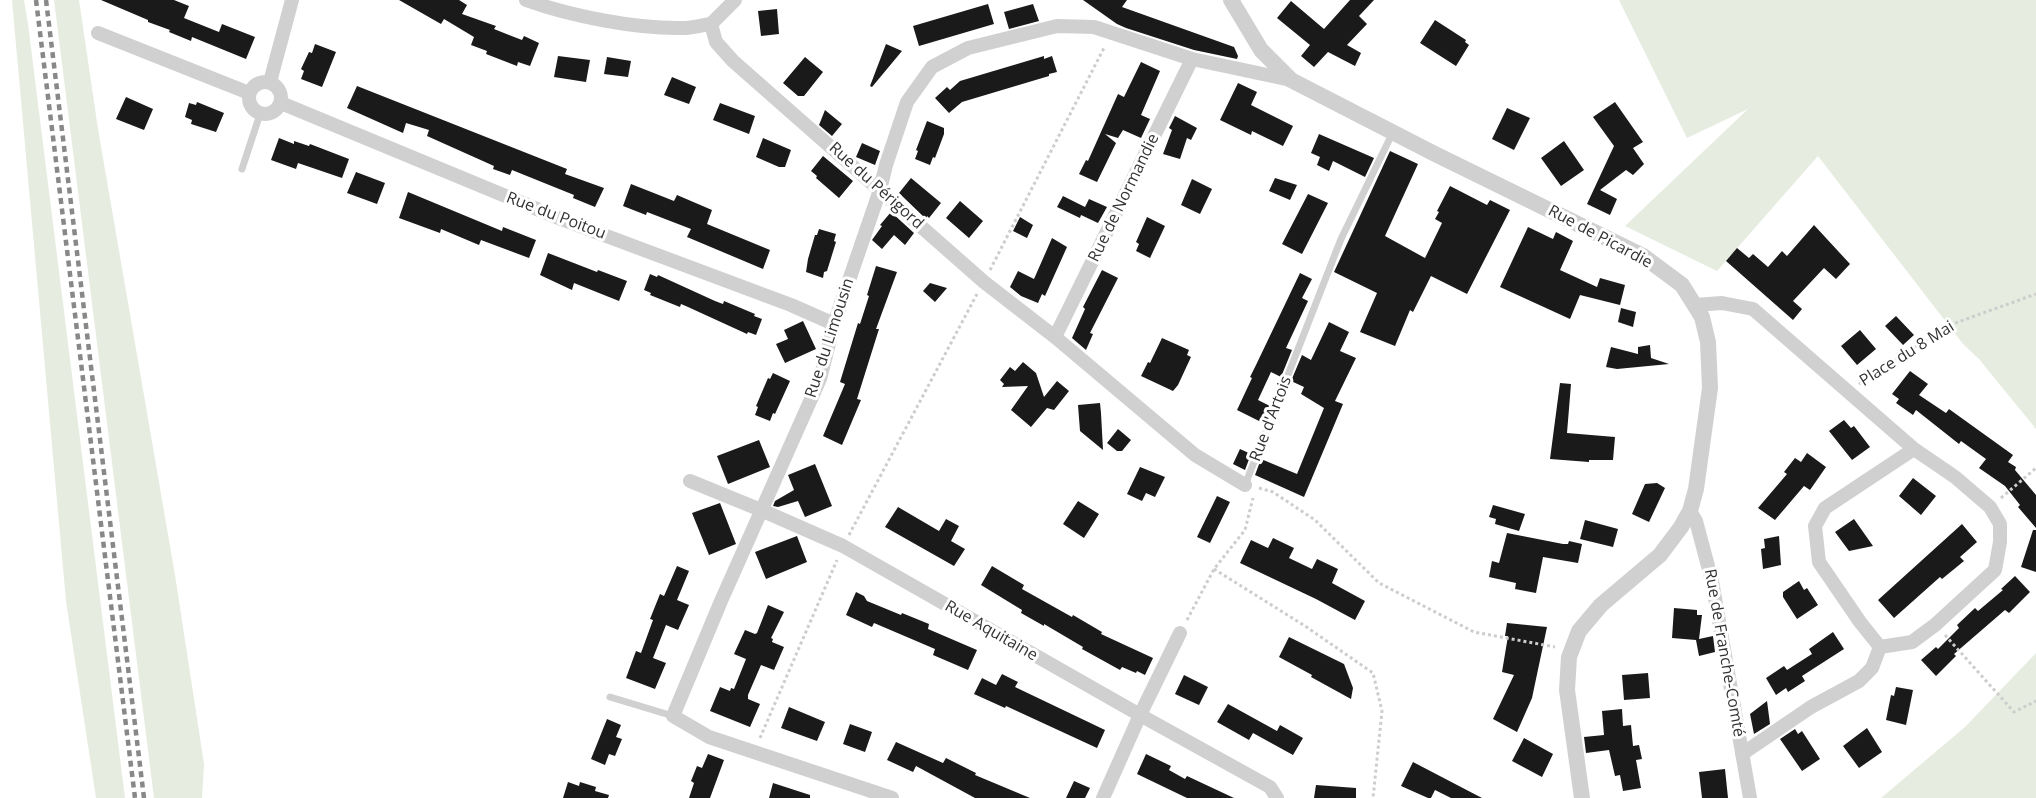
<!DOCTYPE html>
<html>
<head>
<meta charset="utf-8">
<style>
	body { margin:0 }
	canvas { display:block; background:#fff }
</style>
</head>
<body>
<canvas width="2036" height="798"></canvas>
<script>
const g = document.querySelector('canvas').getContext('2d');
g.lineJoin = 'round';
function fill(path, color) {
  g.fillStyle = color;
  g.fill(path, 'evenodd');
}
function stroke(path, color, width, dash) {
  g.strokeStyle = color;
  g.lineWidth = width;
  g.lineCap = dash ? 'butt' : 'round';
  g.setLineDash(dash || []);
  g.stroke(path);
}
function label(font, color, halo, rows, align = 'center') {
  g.font = font + ' "Open Sans",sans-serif';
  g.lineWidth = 6;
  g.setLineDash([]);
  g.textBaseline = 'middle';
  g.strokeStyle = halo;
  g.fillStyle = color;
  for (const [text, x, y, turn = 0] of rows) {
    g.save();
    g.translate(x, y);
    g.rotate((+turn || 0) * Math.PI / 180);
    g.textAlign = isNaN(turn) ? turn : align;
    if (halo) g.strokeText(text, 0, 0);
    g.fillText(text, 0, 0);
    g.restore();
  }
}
fill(new Path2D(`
	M12,0H24L28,24L125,798H96L66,601Z
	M54,0H79L98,129L175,575L204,764L202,798H154Z
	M1619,0H2036V429L1979,359L1963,344L1818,156L1717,271L1625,226L1748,109L1687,138Z
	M2036,653V798H1881L1965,727Z`), '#e6ecdf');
fill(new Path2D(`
	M101,0H174L189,6L184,18L219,32L222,24L255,37L246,59L192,37L191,41L169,32L170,30L148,22V20Z
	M399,0H459L467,5L462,14L496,26L494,29L509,35L522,40L524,36L539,43L530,66L518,62L517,66L486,54L487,51L471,45L474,37L444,19L441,24Z
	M1083,0H1127L1122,7L1234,47L1238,56L1237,59L1194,50L1126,28L1117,24Z
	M1350,0H1374L1359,16L1367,24L1347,45L1361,53L1355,66L1328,52L1314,67L1301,56L1310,45L1277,18L1291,1L1324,29Z
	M988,4L994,24L919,46L913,26Z
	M1033,4L1039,21L1009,29L1004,12Z
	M777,9L779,34L761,36L758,11Z
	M1435,20L1466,40L1465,42L1469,45L1456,66L1420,43Z
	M315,44L336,52L322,87L301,79L304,71L301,69L309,52L312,53Z
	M886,44L902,51L872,87L870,86Z
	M558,56L590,60L586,82L554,77Z
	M1044,56V59L1052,56L1057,72L1049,74V76L962,102L949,113L935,98L947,87L950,90L960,81Z
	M607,57L631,61L628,77L604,74Z
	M805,57L823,72L804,96H798L783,83Z
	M1141,62L1160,71L1141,115L1150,119L1141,138L1123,130L1118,138L1105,134L1116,143L1097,182L1079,174L1086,160L1088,161L1118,94L1124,97Z
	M672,77L696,87L689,104L664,95Z
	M1238,83L1257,92L1251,105L1293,126L1283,146L1252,131L1251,135L1220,120Z
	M357,86L567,169L565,174L604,188L595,207L573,198L574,195L512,170L510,175L493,169L494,166L427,136L429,130L406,123L403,133L347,108Z
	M126,97L153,109L144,130L116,119Z
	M197,102L224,113L216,132L191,124L192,120L185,117L189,103L196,105Z
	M1615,102L1643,142L1633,148L1644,164L1633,175L1626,170L1600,190L1617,199L1610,215L1587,204L1614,146L1593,117Z
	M720,103L755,116L749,134L713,120Z
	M1507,108L1530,118L1514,150L1492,139Z
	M825,110L842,124L832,136L819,125Z
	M1175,116L1197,128L1191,140L1187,138L1180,159L1163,154L1172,130L1169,128Z
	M927,121L944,128V134L935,158L933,157L930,165L915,159L918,151L916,150Z
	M1319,134L1374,158L1365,177L1333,161L1329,171L1317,165L1320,157L1311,153Z
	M279,138L294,144V141L309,146L310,144L349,159L342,178L298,163L296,169L271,160Z
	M763,138L791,150L785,167H779L756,157Z
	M1564,141L1584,170L1561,186L1541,158Z
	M862,143L880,151L875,165L856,157Z
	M1390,151L1418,164L1385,236L1425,258L1442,223L1435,219L1439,212L1437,211L1450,186L1487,205L1490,200L1510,210L1467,294L1431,276L1413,312L1410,310L1395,346L1360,332L1377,293L1334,272Z
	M823,156L853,181L839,198L816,178L817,176L811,171Z
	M356,172L385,183L377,204L347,193Z
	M911,178L941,203L929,218L927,216L926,219L899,193Z
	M1275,178L1297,185L1290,200L1269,191Z
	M1192,179L1212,189L1200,214L1181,205Z
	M631,184L674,201L677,195L712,210L707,224L770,250L763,269L687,237L691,229L647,212L646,215L623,206Z
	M408,192L502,231L503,227L536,240L529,258L481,240L479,245L441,229L440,233L399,218Z
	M1308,194L1328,203L1302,254L1282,244Z
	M1063,196L1085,207L1089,199L1107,207L1098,223L1081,215L1080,218L1057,207Z
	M960,201L983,221L969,238L946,218Z
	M891,212L914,233L905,245L894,235L882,249L872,240L882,226L880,225Z
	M1020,217L1033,225L1027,238L1013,231Z
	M1147,217L1165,226L1150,258L1136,251L1139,244L1136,242Z
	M1814,225L1850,264L1836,279L1824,268L1793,301L1802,309L1793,320L1726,261L1737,248L1749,258L1753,254L1768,267L1782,251L1787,256Z
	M1528,227L1553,239L1556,232L1573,241L1560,270L1597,287L1600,278L1625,285L1620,305L1580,295L1570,319L1500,287Z
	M819,229L836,234L834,241L836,242L827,271L824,272L823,278L806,272L808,259L815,235H817Z
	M1052,238L1067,247L1045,296L1042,294L1038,303L1021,296L1010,287L1018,271L1034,279Z
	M548,253L597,272L598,270L627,281L619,301L574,283L572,290L540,275Z
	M876,266L897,272L876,329H879L857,399L861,400L842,445L823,436L845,384L840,382L858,323L860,324L869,296L867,295Z
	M1102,270L1118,278L1090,333L1093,334L1086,350L1072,338L1085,309L1083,307Z
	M1300,273L1312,279L1302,298L1308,301L1286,348L1292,350L1281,377L1271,372L1258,400L1270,406L1263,423L1237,410L1252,378L1250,377L1256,365Z
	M650,274L657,277L658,275L715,301L723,304L724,301L755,314L754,316L762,319L756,335L748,332L747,334L688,307L681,304L680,307L650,295L651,293L644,290Z
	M930,283L947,288L935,302L923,291Z
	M1621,308L1636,312L1633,327L1618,322Z
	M1896,316L1914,335L1903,345L1885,326Z
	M803,321L816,349L785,363L776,344L788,339L784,330Z
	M1329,322L1349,332L1340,351L1356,358L1335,401L1343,404L1304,497L1255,475L1261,459L1297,474L1324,408L1301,394L1304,387L1291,381L1302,355L1311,360Z
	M1860,330L1876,349L1857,365L1841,346Z
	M1162,338L1189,350L1187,355L1191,357L1178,385L1173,391L1141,376L1148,362L1150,363Z
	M1650,345L1651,358L1669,364L1617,369L1606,367L1611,347L1638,354V347Z
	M1023,362L1036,373L1044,397L1057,381L1069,391L1054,410L1047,408L1031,427L1011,410L1028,386L1002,387L1004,384L1000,380L1010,367L1015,371Z
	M1910,371L1928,384L1919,395L1946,413L1949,409L2013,455L2008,462L2016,467L2015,470L2036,495V528L2018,507L2020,505L2005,486L1979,468L1986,459L1961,441L1959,444L1916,410L1913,415L1896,403L1899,399L1892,394Z
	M773,373L790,381L775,414L773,413L770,421L755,415L758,407L756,406L768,378L770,379Z
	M1560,383L1571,384L1567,433L1615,437L1613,460H1589V462L1550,459Z
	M1100,403L1101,413L1103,450L1080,431L1078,405Z
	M1844,420L1851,428L1854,426L1870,447L1852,460L1829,431Z
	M1118,429L1131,440L1122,451H1117L1107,443Z
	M759,440L770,467L728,484L717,456Z
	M1240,449L1251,454L1245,470L1233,464Z
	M1807,453L1826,467L1810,490L1804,486L1775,520L1758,508L1787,474L1784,472L1795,458L1801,462Z
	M815,464L832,506L805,517L798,501L778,507L773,506L775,501L794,490L788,475Z
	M1140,467L1165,477L1155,497L1146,493L1142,501L1127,494Z
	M1913,478L1936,496L1921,515L1899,496Z
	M1657,483L1665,488L1649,522L1632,514L1645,484Z
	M1217,496L1230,502L1210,543L1197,537Z
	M1078,501L1099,514L1084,538L1063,524Z
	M720,503L736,544L709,555L692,513Z
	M1493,505L1525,514L1519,531L1495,524L1496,519L1489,517Z
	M898,507L939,531L946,519L959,526L951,541L965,549L954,566L885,527Z
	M1854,519L1873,546L1849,551L1835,532Z
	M1585,520L1618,529L1613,547L1580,539Z
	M1962,524L1977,542L1960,557L1964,561L1942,579L1940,577L1894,618L1878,600Z
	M2033,530H2036V572L2021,567Z
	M1507,533L1563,544H1568L1569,541L1582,544L1578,563L1543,557L1536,593L1515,589L1516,583L1489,577L1492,561L1499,563Z
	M797,536L807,562L766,579L755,552Z
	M1779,536L1781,565L1763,569L1761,549L1765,548L1764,539Z
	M1273,538L1294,548L1289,558L1312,569L1317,559L1338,569L1332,583L1365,601L1355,620L1316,599L1240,563L1251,540L1268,548Z
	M677,566L689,571L677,600L689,605L678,630L666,625L653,658L666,663L655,689L626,678L636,651L641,653L653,620L650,619L660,594L664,596Z
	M992,566L1024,585L1022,589L1072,617L1073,615L1102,632L1101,634L1153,658L1145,675L1137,671L1136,673L1122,667L1120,670L1082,649L1083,647L1044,624V626L1021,613L1022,610L981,585Z
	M2015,576L2030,592L2009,613L2005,610L1954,654L1956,656L1936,676L1921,660L1936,647L1938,649L1959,628L1957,625L1975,608L1978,611L2003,590L2001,589Z
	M1799,581L1804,590L1807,588L1818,605L1797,619L1783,597V592Z
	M856,592L864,596L867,601L901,615L902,613L929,624L928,629L977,650L968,670L933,655L935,649L874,623L872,627L846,615Z
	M768,605L784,612L771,638L773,639L772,642L784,647L774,670L761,665L748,695V699L760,704L750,727L710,711L720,687L730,691L731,688L734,689L746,659L734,654L745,630L755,634L757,633Z
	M1674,608L1697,610V615H1702L1699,639L1713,636L1715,652L1699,656L1696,640L1672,638Z
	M1507,623L1547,627L1532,698L1517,732L1493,719L1514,675L1502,672L1508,636H1505Z
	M1833,632L1844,649L1802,676L1805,681L1788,692L1786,688L1776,695L1766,678L1784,666L1787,670L1812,654L1809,649Z
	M1289,637L1344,664L1353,688L1351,699L1311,677L1312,675L1279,657Z
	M1648,673L1650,698L1624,700L1622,675Z
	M1002,674L1018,682L1015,687L1105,730L1097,748L1006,706L1005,708L974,694L982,678L996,685Z
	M1184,675L1208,687L1199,705L1175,694Z
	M1896,687L1913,690L1906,725L1886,720L1891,695L1894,696Z
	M1767,701L1770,724L1754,734L1750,714Z
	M1228,704L1277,731L1280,725L1303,738L1293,755L1253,733L1249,740L1217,722Z
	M789,707L825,722L817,741L781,728Z
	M1622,709L1623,726L1631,725L1633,746L1639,745L1642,759L1636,760L1641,788L1623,791L1620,775L1615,776L1609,750L1586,753L1584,737L1604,735L1602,711Z
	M607,719L621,725L616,737L622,739L615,756L609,754L605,765L591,759Z
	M850,724L872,732L865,752L843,744Z
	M1867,728L1882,752L1859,768L1843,746Z
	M1795,729L1798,734L1802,731L1820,759L1802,771L1780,739Z
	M1524,738L1553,754L1542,777L1512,761Z
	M896,742L943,763L946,758L976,773L975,775L1030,798H975L916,766L913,772L887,760Z
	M708,754L724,760L710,798H689L694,783L691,781L697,766L702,768Z
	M1146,754L1171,766L1169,770L1185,779L1187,776L1234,798H1187L1137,774Z
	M1413,762L1482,798H1451L1435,790L1431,798H1428L1401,786Z
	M1725,769L1728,798H1702L1699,772Z
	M1074,781L1090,788L1085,798H1066Z
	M568,782L579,786L580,782L596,787L595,791L609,795L608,798H563Z
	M773,783L810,795V798H769Z
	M1316,785L1356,788V798H1314Z`), '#1a1a1a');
stroke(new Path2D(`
	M990,270L1105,46
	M1859,384L1947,326L2036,294
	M1259,488L1273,492L1315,520L1379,583L1474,632L1555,647
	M2001,498L2036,468
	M849,535L977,294
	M1214,569L1305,626L1373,673L1382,711L1373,798
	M1187,620L1214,569L1245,530L1253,498
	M1945,635L2014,712L2036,701
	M760,738L837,560`), '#cdcdcd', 3, [3, 3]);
stroke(new Path2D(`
	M242,169L260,114
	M1245,485L1341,239L1393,132
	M610,697L673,716`), '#d0d0d0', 7);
stroke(new Path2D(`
	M526,0C570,16 636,29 683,28C692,28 702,25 711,24
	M711,24L716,42L733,61L984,282L1055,337L1195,455L1245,485
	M711,24L735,0
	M98,33L249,93
	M249 98a16 16 0 1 1 32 0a16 16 0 1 1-32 0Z
	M270,82L292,0
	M281,103L561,219L791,305L834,324
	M1695,305L1722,303L1753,309L1914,449L1955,477L1990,507L2000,524V542L1995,570L1935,625L1912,642L1880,647
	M1055,337L1192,59
	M690,481L761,510L843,546L1140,715L1270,787L1277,798
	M1690,511L1696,521L1712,581L1750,798
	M1742,754L1811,707L1859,681L1872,668L1880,647L1860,622L1819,562L1815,526L1825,508L1914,449
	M892,798L709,737L673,716L721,601L820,379L834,324L880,190L886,165L907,102L932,67L968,48L1057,26L1094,27L1192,59L1291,80
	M1103,798L1140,715L1180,633`), '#d0d0d0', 14);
stroke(new Path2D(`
	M1231,0L1261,50L1291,80L1435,154L1643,256L1682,285L1702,317L1708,342L1710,388L1696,489L1690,511L1681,527L1660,555L1601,605L1579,631L1569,657L1567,690L1582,798`), '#d0d0d0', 16);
stroke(new Path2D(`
	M36,0L135,798
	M46,0L144,798`), '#888', 4.5, [6, 4.5]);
label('16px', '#333', '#fff', [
	["Rue du Périgord",876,186,42],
	["Rue de Normandie",1124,198,-64],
	["Rue du Poitou",556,216,21],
	["Rue de Picardie",1600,237,28],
	["Rue du Limousin",830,338,-72],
	["Place du 8 Mai",1907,354,-32],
	["Rue d'Artois",1271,419,-69],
	["Rue Aquitaine",991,631,30],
	["Rue de Franche-Comté",1724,653,80]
]);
</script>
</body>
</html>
